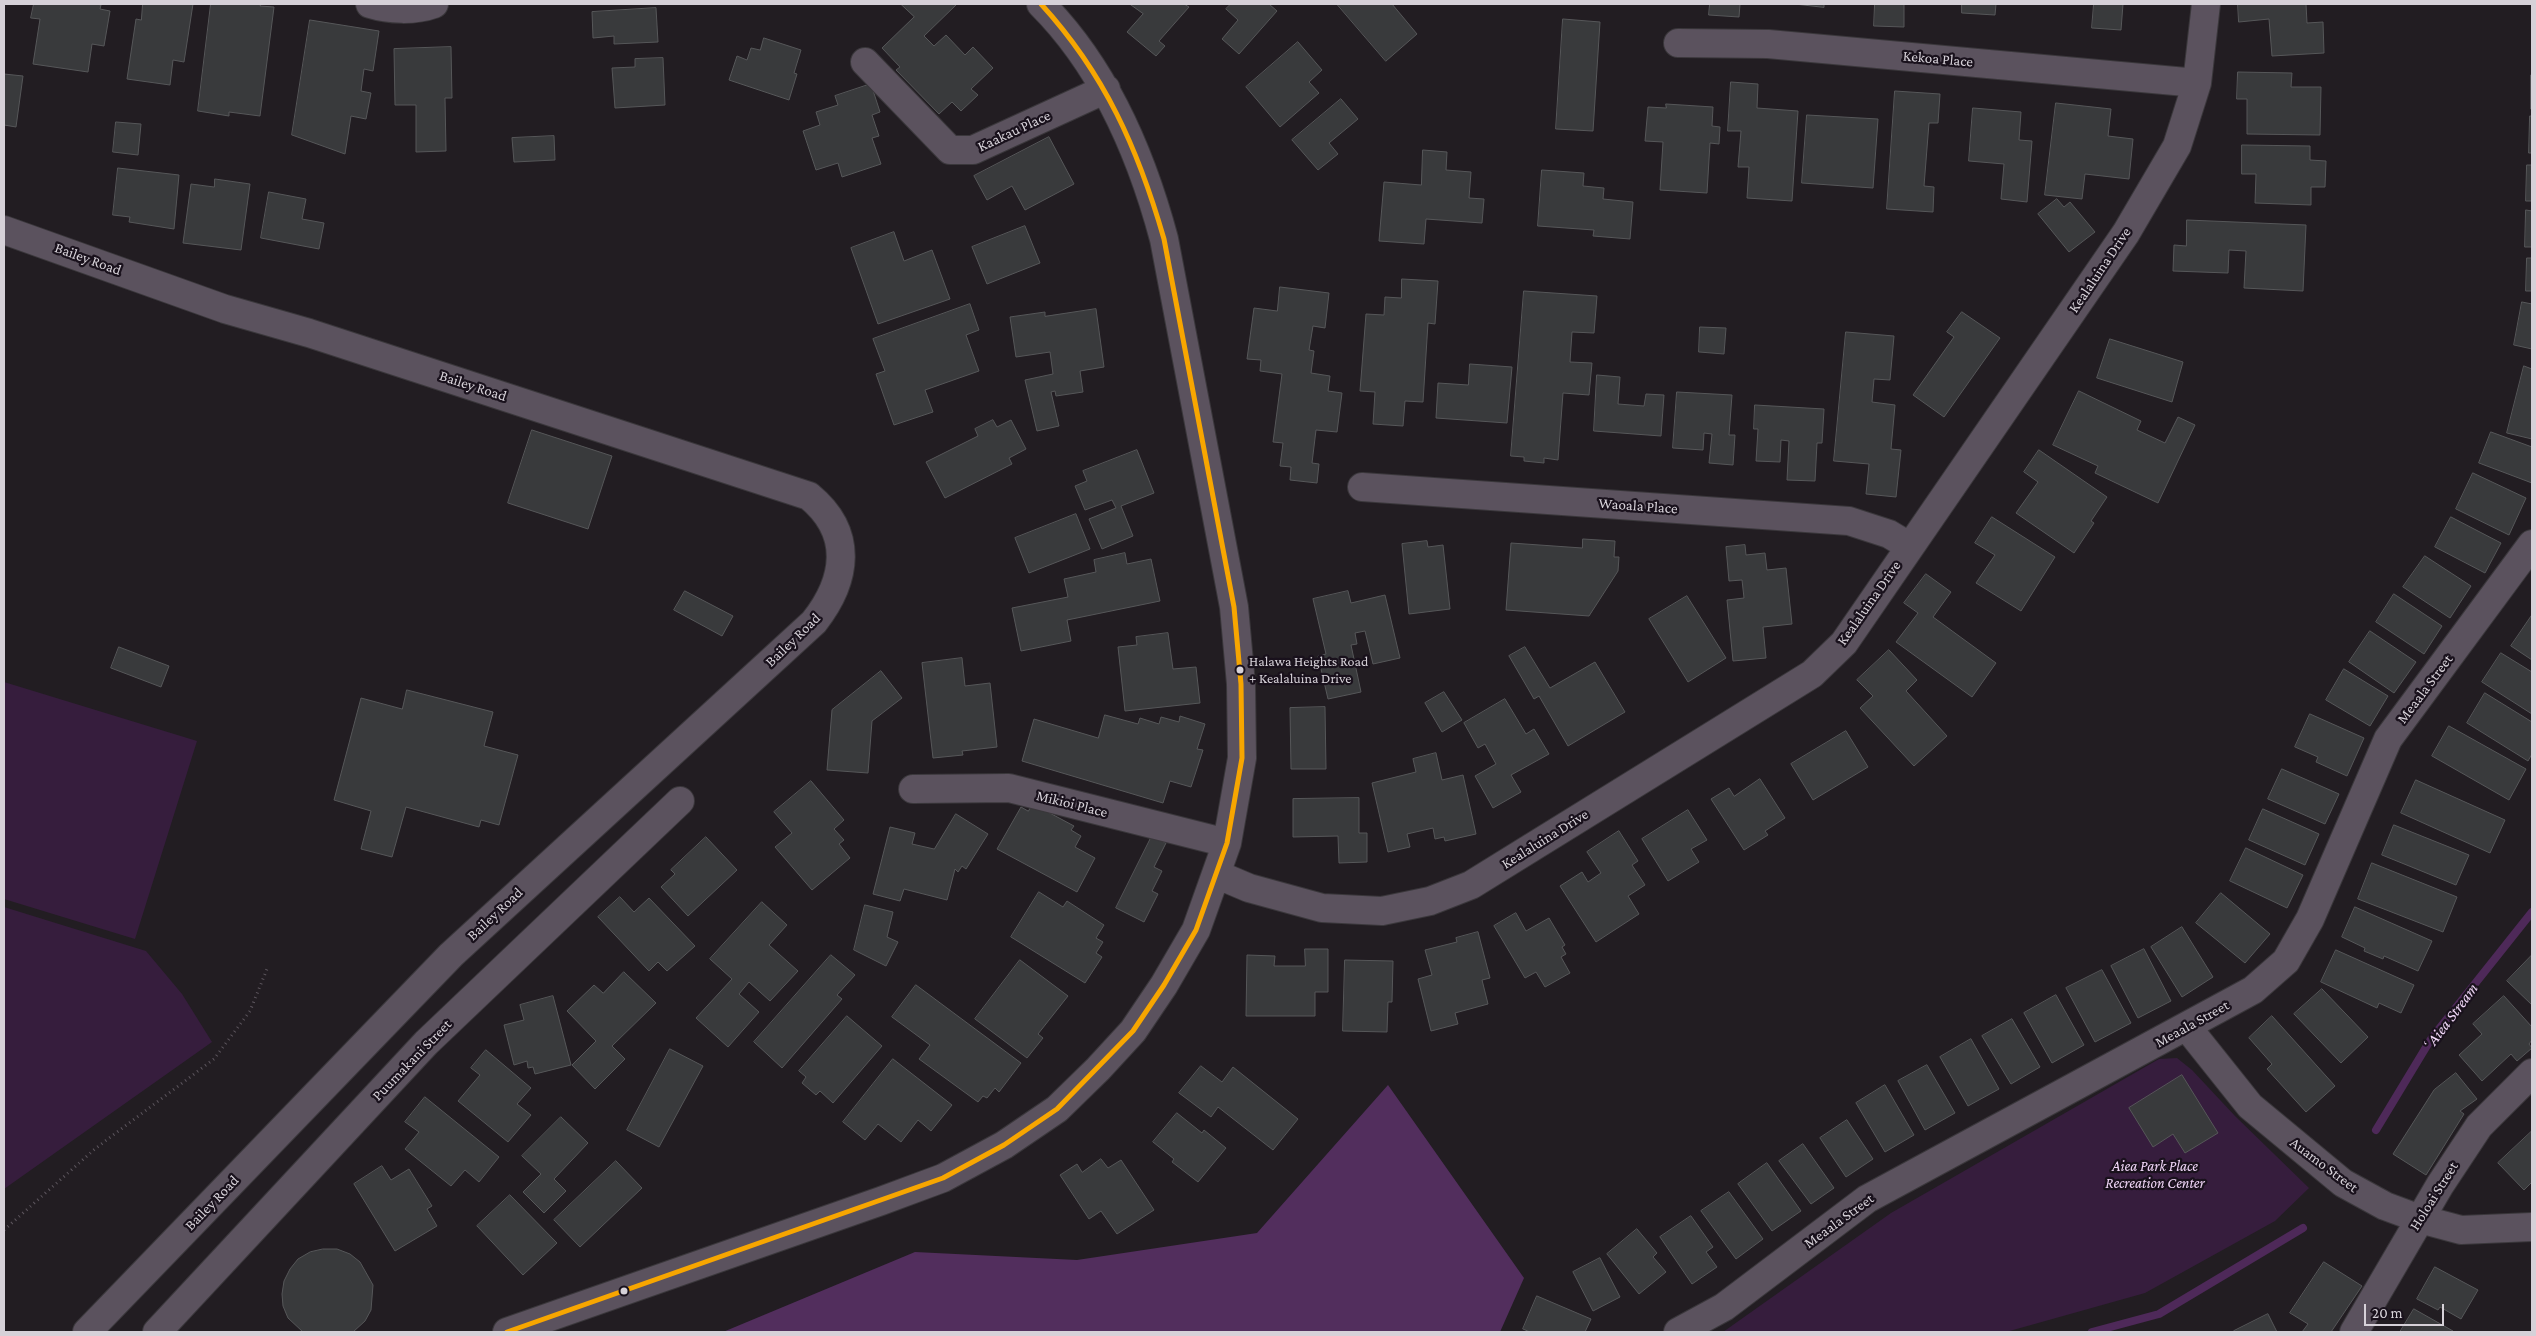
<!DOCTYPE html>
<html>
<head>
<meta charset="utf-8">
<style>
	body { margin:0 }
	#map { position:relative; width:2536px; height:1336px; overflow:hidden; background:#221d22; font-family:"Crimson Pro",serif }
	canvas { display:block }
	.frame { position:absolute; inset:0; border:5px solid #d6d1d8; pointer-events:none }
	.scale { position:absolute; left:2364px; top:1304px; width:80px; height:22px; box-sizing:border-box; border:2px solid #d6d1d8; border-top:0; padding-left:6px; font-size:15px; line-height:18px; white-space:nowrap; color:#d6d1d8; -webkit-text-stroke:4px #19111c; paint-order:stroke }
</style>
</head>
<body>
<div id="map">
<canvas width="2536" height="1336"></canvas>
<div class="frame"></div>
<div class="scale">20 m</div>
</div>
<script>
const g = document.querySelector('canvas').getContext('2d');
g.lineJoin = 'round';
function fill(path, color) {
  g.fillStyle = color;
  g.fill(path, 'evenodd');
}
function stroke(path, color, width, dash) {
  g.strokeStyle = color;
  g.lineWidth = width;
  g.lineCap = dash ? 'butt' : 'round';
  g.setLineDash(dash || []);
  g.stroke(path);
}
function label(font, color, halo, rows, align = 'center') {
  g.font = font + ' "Crimson Pro",serif';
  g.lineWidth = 4.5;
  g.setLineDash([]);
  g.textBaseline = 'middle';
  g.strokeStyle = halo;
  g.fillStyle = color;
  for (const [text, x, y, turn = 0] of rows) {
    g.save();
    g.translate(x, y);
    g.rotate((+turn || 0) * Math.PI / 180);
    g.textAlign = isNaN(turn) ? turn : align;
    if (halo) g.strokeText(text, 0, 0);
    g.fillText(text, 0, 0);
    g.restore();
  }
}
fill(new Path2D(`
	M4,682L197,741L135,939L4,899Z
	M4,907L146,951L182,994L212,1042L4,1189Z
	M2177,1058L2192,1070L2235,1116L2309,1188L2275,1221L2145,1293L2006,1332H1723L1891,1213L2159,1059Z`), '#361d3d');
fill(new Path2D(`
	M1388,1085L1524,1278L1500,1332H723L915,1252L1077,1260L1257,1233Z`), '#522e5d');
stroke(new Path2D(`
	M2376,1130L2431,1039L2532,912
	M2092,1332L2159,1314L2303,1228`), '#4e2959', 8);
const building = new Path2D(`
	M34,4H96L101,5L100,9L110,11L104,46L92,44L88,72L33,64L40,19L31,18Z
	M143,4H193L184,62L173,60L170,85L127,79L136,19L141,20Z
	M211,4H261L260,6L274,7L260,116L229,112V116L198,111Z
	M901,4H957L924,36L934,46L946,35L965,55L973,47L993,68L971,89L978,95L961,111L952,102L939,114L896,70L900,67L882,48L914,17Z
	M1130,4H1184L1189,7L1159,41L1165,46L1156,56L1127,32L1143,14Z
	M1231,4H1269L1277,11L1239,54L1222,39L1238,20L1226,9Z
	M1337,4H1392L1417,34L1386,61Z
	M1710,4H1740L1739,17L1709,15Z
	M1795,4H1824V7Z
	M1875,4H1904V27L1874,26Z
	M1962,4H1996L1995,15L1962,13Z
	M2094,4H2123L2121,30L2092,28Z
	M2238,4H2306L2307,23L2323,22L2324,53L2272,56L2269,19L2239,22Z
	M656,8L658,42L614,44V36L593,38L592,12Z
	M1563,19L1600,22L1593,131L1556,129Z
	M310,20L379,31L373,71L364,69L361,91L371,93L366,119L351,116L345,154L292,135Z
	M764,38L801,50L794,73L797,74L789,100L729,80L737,56L747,60L751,48L760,50Z
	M1298,42L1322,70L1309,82L1319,93L1280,127L1246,87Z
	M451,47L452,98H445L446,151L416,152V105H395L394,49Z
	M663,58L665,105L615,108L612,68L635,67V59Z
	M2238,72L2292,73L2291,87H2321L2320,135L2247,134V99H2237Z
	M4,74L23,76L16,127L4,125Z
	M2531,75H2532V109H2531Z
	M1731,82L1758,84L1757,108L1798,111L1792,201L1747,198L1749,167H1738L1741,131H1728Z
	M871,84L880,112L872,115L879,136L872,138L881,164L842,177L838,163L816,170L803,131L820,125L816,112L838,105L835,96Z
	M1895,91L1940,94L1938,123H1929L1924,186L1934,187L1933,212L1887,209Z
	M1341,99L1358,119L1329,143L1338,154L1318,170L1292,140Z
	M2056,103L2111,109L2108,136L2133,139L2129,179L2085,174L2082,199L2045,195Z
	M1666,104L1713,107L1712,126L1720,127L1719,144L1710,143L1707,193L1660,190L1663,142L1645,141L1648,107L1666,108Z
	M1973,108L2021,112L2019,140L2032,141L2027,202L2001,199L2004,164L1969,161Z
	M1807,115L1878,119L1873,188L1802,183Z
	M2530,116H2532V153H2529Z
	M116,122L141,124L138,155L113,152Z
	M554,136L555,160L514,162L512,138Z
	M1049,137L1074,184L1025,210L1012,186L987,200L974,176Z
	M2242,145L2310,146V160L2326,161L2325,187H2311V205L2255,203L2256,174H2242Z
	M1423,150L1447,152L1446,170L1471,172L1469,198L1484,199L1482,223L1426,219L1424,244L1379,241L1384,182L1421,185Z
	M2527,165H2532V201H2526Z
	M118,168L179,175L174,229L129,222L130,217L113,215Z
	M1542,170L1584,173L1583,186L1604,188L1603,199L1633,202L1630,239L1593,236L1594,230L1538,226Z
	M215,179L250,184L241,250L183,243L191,184L214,187Z
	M269,192L306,199L302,219L324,223L319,249L261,238Z
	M2057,199L2064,207L2070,202L2095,232L2069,252L2038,214Z
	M2526,210L2532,211V247H2525Z
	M2187,220L2306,225L2303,291L2244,288L2246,251L2229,250L2228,273L2173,271L2174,245L2186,246Z
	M1025,226L1040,263L987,284L972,247Z
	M894,232L904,261L932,250L950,299L878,324L851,248Z
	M2527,258H2532V291H2526Z
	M1402,279L1438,281L1435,324L1428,323L1423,402L1405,401L1403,426L1373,424L1375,392L1360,391L1366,314L1384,315L1385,297L1401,298Z
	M1280,287L1329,293L1325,328L1313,326L1309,350L1314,351L1311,373L1330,376L1328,391L1342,393L1337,432L1316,430L1312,463L1319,464L1317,483L1290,480L1291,467L1280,466L1283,443L1273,442L1282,374L1260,371L1261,360L1247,359L1254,308L1277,311Z
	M1524,291L1597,296L1594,333L1572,332L1570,362L1592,363L1589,395L1563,393L1558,460L1544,458V463L1524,461V457L1511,456Z
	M2522,302L2532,304V349L2514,345Z
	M970,304L979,330L966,335L979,371L925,390L933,412L894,425L876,374L885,371L873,339Z
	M1096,309L1104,367L1080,371L1083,392L1056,396L1055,391L1051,392L1059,426L1037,431L1025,380L1053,374L1050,352L1016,357L1010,317L1045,312V316Z
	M1962,312L2000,338L1944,417L1913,395L1954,337L1947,332Z
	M1700,327L1726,328L1724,354L1699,352Z
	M1846,332L1894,336L1890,380L1874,379L1872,402L1895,405L1891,449L1901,450L1896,497L1866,494L1869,464L1834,461Z
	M2110,339L2183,362L2172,402L2097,378Z
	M1470,364L1512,367L1507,423L1436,418L1438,383L1468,385Z
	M2524,366L2532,369V439L2507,433Z
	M1597,375L1620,377L1618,404L1644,406L1646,394L1664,395L1661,436L1594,431Z
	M2079,391L2141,421L2137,430L2165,443L2178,417L2195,425L2158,503L2095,473L2098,466L2053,445Z
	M1677,392L1732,395L1729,435H1735L1733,465L1709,463L1712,434L1704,433L1703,450L1673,448Z
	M1755,405L1824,409L1822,443H1817L1815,481L1787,480L1789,441L1781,440L1780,462L1756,461L1758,429H1754Z
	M993,420L997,427L1011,420L1026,449L1009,458L1012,464L945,498L926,462L978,436L975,429Z
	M532,430L612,456L588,529L508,503Z
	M2491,432L2532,447V483L2479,463Z
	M1137,450L1154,493L1121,506L1133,536L1102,549L1089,519L1116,508L1112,500L1085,510L1075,486L1087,481L1083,471Z
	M2039,450L2107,497L2091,521L2094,523L2074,553L2016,513L2038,482L2024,472Z
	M2473,473L2526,498L2509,535L2456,509Z
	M1076,514L1090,549L1029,573L1015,538Z
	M1992,517L2055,557L2021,611L1976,583L1995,555L1975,543Z
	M2451,517L2501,543L2485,573L2435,547Z
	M1583,539L1615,541L1614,557H1619L1618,571L1589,616L1506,610L1511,543L1582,548Z
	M1427,541L1428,547L1443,545L1450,609L1409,614L1402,544Z
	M1745,545L1746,555L1765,553L1767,570L1786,568L1792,624L1763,627L1766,658L1733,661L1727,600L1744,598L1742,580L1729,581L1726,547Z
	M1125,553L1127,564L1151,559L1160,601L1067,620L1071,641L1021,651L1012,608L1068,597L1064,579L1096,572L1094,560Z
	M2425,556L2471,586L2450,618L2403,587Z
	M1926,574L1951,592L1933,617L1996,663L1972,697L1896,642L1918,613L1904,603Z
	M685,591L733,616L722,636L674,610Z
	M1348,591L1351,603L1385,595L1400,658L1373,664L1365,631L1355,633L1357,644L1351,645L1361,692L1328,699L1318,656L1326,654L1313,599Z
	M2394,594L2442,626L2424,654L2376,622Z
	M1687,596L1726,658L1688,682L1649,619Z
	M2532,615V660L2511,646Z
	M2370,631L2416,662L2394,693L2349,662Z
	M1168,633L1173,669L1196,667L1200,703L1125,711L1118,647L1137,645L1136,637Z
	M119,647L169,666L161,687L111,668Z
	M1525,647L1550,688L1595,662L1625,712L1568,746L1539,696L1534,699L1509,656Z
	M1889,650L1917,680L1906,691L1947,736L1914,766L1860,708L1873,696L1857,680Z
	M2501,653L2532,672V714L2482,682Z
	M962,658L965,686L990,683L997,747L962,751L963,755L933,758L922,663Z
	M2344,669L2388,696L2370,726L2326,700Z
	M881,671L902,698L872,721L868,773L827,770L832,710Z
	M407,690L493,712L484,746L518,755L499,825L481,820L479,827L406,807L392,857L361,849L371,811L334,800L361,698L402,709Z
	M1444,692L1462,720L1442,732L1425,703Z
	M2485,693L2532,722V754L2528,761L2467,723Z
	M1505,699L1526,734L1534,729L1549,754L1511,775L1521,792L1493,808L1475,776L1496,764L1485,744L1478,748L1464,723Z
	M1325,707L1326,769H1291L1290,708Z
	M2310,714L2364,738L2347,776L2316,762L2318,757L2295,747Z
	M1105,715L1138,724L1140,718L1159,724L1161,717L1179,722L1180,716L1205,724L1197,749L1203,750L1191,787L1170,781L1163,803L1022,761L1034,719L1098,738Z
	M2449,726L2526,769L2509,800L2432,756Z
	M1846,731L1868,767L1813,800L1791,764Z
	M1436,753L1442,780L1463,775L1476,834L1445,841L1444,837L1435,839L1433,828L1407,834L1410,847L1388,852L1372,783L1416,772L1413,759Z
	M2282,769L2339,794L2325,824L2268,799Z
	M1760,779L1785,818L1765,831L1768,835L1744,850L1711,799L1729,788L1734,796Z
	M2416,780L2505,820L2490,853L2401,813Z
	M811,781L844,820L834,829L844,840L839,844L850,858L812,890L775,847L792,833L774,812Z
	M1359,798V833H1367V862L1339,863L1338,836L1293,837V799Z
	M1033,804L1074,826L1071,830L1081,836L1075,847L1095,858L1077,892L997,849L1021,807L1028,811Z
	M2263,809L2319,834L2305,865L2249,840Z
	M1688,810L1707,840L1691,849L1699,862L1668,881L1642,839Z
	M956,814L988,834L966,869L962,866L958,872L955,869L947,900L904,889L900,901L873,894L890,827L915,833L912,844L934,849Z
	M2394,825L2469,855L2456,885L2382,855Z
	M1619,831L1638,861L1632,865L1645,885L1628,896L1639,914L1596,942L1560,886L1582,872L1588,882L1601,873L1587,852Z
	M1152,836L1166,843L1154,867L1162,871L1152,891L1158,894L1144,922L1116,908Z
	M706,837L737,870L688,916L661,887L675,874L671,870Z
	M2246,848L2303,875L2287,908L2230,881Z
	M2372,863L2457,897L2443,932L2358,899Z
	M1039,892L1063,907L1067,901L1104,925L1096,938L1103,942L1096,953L1102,957L1085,983L1011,937Z
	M2221,893L2270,934L2245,963L2196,923Z
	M620,897L634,912L649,898L695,946L667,971L658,962L649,971L598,917Z
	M762,902L787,925L769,945L798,971L770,1001L749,982L739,994L759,1012L728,1047L696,1018L732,979L710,959Z
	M865,905L893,912L887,937L898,942L886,966L854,950Z
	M2355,907L2432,941L2418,971L2384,956L2383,959L2364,951L2365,948L2342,937Z
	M1516,913L1526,931L1549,918L1565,945L1562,947L1566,954L1561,957L1570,973L1545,987L1536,972L1525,978L1494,926Z
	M2182,927L2213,977L2182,997L2151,947Z
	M1478,932L1490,978L1482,980L1488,1004L1455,1013L1458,1024L1431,1031L1418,979L1432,975L1425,950L1457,942L1456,938Z
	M1305,949H1328V992H1315V1016H1246L1247,955L1275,956L1274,966H1305Z
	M2144,949L2171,1001L2138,1018L2111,966Z
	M2336,950L2414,985L2401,1013L2379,1003L2377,1008L2321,982Z
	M831,955L855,975L837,995L842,999L782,1068L754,1042Z
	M2532,955V1005L2507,981Z
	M1020,960L1068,996L1038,1034L1043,1038L1027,1058L975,1019Z
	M1345,960L1393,961L1392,1002H1388L1387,1032L1343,1031Z
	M2102,970L2131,1023L2095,1042L2066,988Z
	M624,972L656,1003L612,1046L625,1059L595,1089L572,1065L596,1041L567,1011L594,985L603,993Z
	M916,985L1021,1063L999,1092L995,1088L987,1098L983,1096L978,1102L919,1059L930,1045L892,1017Z
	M2322,989L2368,1037L2341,1063L2294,1014Z
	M2056,995L2084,1045L2052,1063L2024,1013Z
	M553,996L571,1065L535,1074L533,1067L528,1068L527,1061L514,1065L504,1025L524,1020L520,1005Z
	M2504,996L2532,1027V1040L2529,1044L2532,1048L2517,1061L2511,1054L2482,1081L2459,1055L2482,1034L2473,1024Z
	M847,1016L882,1046L833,1103L820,1091L816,1095L802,1083L806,1077L799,1071Z
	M2272,1016L2335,1086L2306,1112L2267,1069L2272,1064L2249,1038Z
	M2012,1019L2040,1067L2011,1084L1982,1036Z
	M1971,1039L1999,1089L1968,1106L1940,1057Z
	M670,1049L703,1066L659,1147L627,1130Z
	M486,1050L531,1088L517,1104L531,1115L508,1142L458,1101L480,1075L471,1068Z
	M893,1059L952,1105L931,1131L918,1120L901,1142L878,1124L865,1140L843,1122Z
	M1927,1065L1955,1113L1925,1130L1898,1081Z
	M1201,1066L1222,1082L1233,1067L1298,1119L1273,1150L1218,1107L1211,1117L1179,1093Z
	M2456,1073L2477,1099L2460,1111L2464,1114L2426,1175L2393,1154L2434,1090Z
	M2182,1075L2218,1133L2185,1153L2173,1134L2153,1147L2129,1108Z
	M1885,1085L1914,1135L1885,1152L1856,1103Z
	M425,1097L499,1157L479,1182L465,1170L451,1186L405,1149L419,1132L405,1122Z
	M1177,1113L1202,1133L1204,1130L1226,1148L1198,1182L1172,1162L1174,1159L1153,1142Z
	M561,1117L588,1143L554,1179L566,1191L544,1213L523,1192L541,1174L522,1156Z
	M1847,1120L1873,1159L1846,1177L1820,1138Z
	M2532,1131V1182L2524,1190L2498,1163Z
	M1803,1144L1834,1188L1811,1204L1779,1161Z
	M1101,1159L1108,1168L1121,1160L1154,1210L1117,1234L1101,1211L1089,1219L1060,1175L1077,1164L1082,1172Z
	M616,1161L642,1188L580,1247L554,1220Z
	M1767,1163L1801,1211L1772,1231L1738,1184Z
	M382,1166L391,1180L409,1169L432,1206L427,1209L437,1226L395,1251L354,1184Z
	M1729,1192L1763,1239L1736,1259L1701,1211Z
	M510,1195L557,1243L523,1275L477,1226Z
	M1691,1216L1713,1247L1706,1252L1717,1267L1692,1284L1660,1237Z
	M1637,1229L1657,1253L1653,1257L1666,1272L1639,1294L1607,1254Z
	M323,1249H337L350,1254L360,1262L373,1285L371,1310L365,1321L353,1332H303L288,1318L283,1306L282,1294L284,1281L290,1269L298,1259L310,1252Z
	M1600,1258L1620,1297L1593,1311L1573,1272Z
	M2324,1262L2362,1286L2331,1332H2302L2308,1324L2290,1313Z
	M2435,1267L2478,1290L2461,1319L2440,1307L2438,1310L2417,1299Z
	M1537,1296L1591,1319L1585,1332H1530L1523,1329Z
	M2414,1309L2453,1331L2452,1332H2400Z
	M2268,1314L2277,1332H2235L2234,1331Z`);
fill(building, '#393a3c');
stroke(building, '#565759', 1);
const minor = new Path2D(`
	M370,4C389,10 415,11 434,4
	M1678,43L1768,44L2197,83
	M865,62L950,150H973L1106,89
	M4,230L225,309L309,333L809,496C854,533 847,580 814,622L451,955L87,1332
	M1362,487L1849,521L1889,534L1909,546
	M913,789L1009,788L1227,843
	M1216,874L1249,888L1322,908L1382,911L1430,901L1471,885L1812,674L1844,643L2126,233L2177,146L2197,83L2206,4
	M2187,1027L2250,1106L2343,1183L2385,1206L2420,1219L2461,1230L2532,1227
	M157,1332L426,1043L680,801
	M507,1332L881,1201L943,1178L1004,1145L1057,1109L1098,1069L1133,1031L1164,985L1196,930L1227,843L1242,758L1241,684L1234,607L1164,239C1141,153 1105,68 1041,4
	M1678,1332L1724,1307L1867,1199L2253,990L2286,961L2310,919L2388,739L2532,544
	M2354,1332L2440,1185L2479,1126L2532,1073`);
stroke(minor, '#3a373b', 30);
stroke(new Path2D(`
	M4,1230L96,1148L214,1059L250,1011L267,969`), '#5e575f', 3, [1, 4]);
stroke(minor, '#5b525e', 28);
stroke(new Path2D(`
	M507,1332L943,1178L1004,1145L1057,1109L1133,1031L1164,985L1196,930L1227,843L1242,758L1241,684L1234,607L1164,239C1138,149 1105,74 1041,4`), '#f7a600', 5);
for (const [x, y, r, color] of [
	[1240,670,4.5,"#d6d1d8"],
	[624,1291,4.5,"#d6d1d8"]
]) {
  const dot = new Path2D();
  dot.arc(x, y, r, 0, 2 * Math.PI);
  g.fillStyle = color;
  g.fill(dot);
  stroke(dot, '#19111c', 2);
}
label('14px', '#d6d1d8', '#19111c', [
	["Halawa Heights Road",1249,662],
	["+ Kealaluina Drive",1249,679]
], 'left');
label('15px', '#d6d1d8', '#19111c', [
	["Kekoa Place",1938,59,5],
	["Kaakau Place",1014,131,-25],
	["Bailey Road",88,259,20],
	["Kealaluina Drive",2100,270,-56],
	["Bailey Road",473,386,18],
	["Waoala Place",1638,506,4],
	["Kealaluina Drive",1869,603,-55],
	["Bailey Road",793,640,-44],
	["Meaala Street",2425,689,-53],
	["Mikioi Place",1072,804,14],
	["Kealaluina Drive",1545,839,-32],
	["Bailey Road",495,914,-43],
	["Meaala Street",2192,1024,-29],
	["Puumakani Street",412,1060,-46],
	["Auamo Street",2324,1165,37],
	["Holoai Street",2434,1196,-58],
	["Bailey Road",212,1203,-46],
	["Meaala Street",1839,1221,-36]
]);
label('italic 15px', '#efd5f6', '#19111c', [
	["Aiea Park Place",2155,1166],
	["Recreation Center",2155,1183]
]);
label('italic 16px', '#f1d8f8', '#19111c', [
	["ʻAiea Stream",2450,1018,-53]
]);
</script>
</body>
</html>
